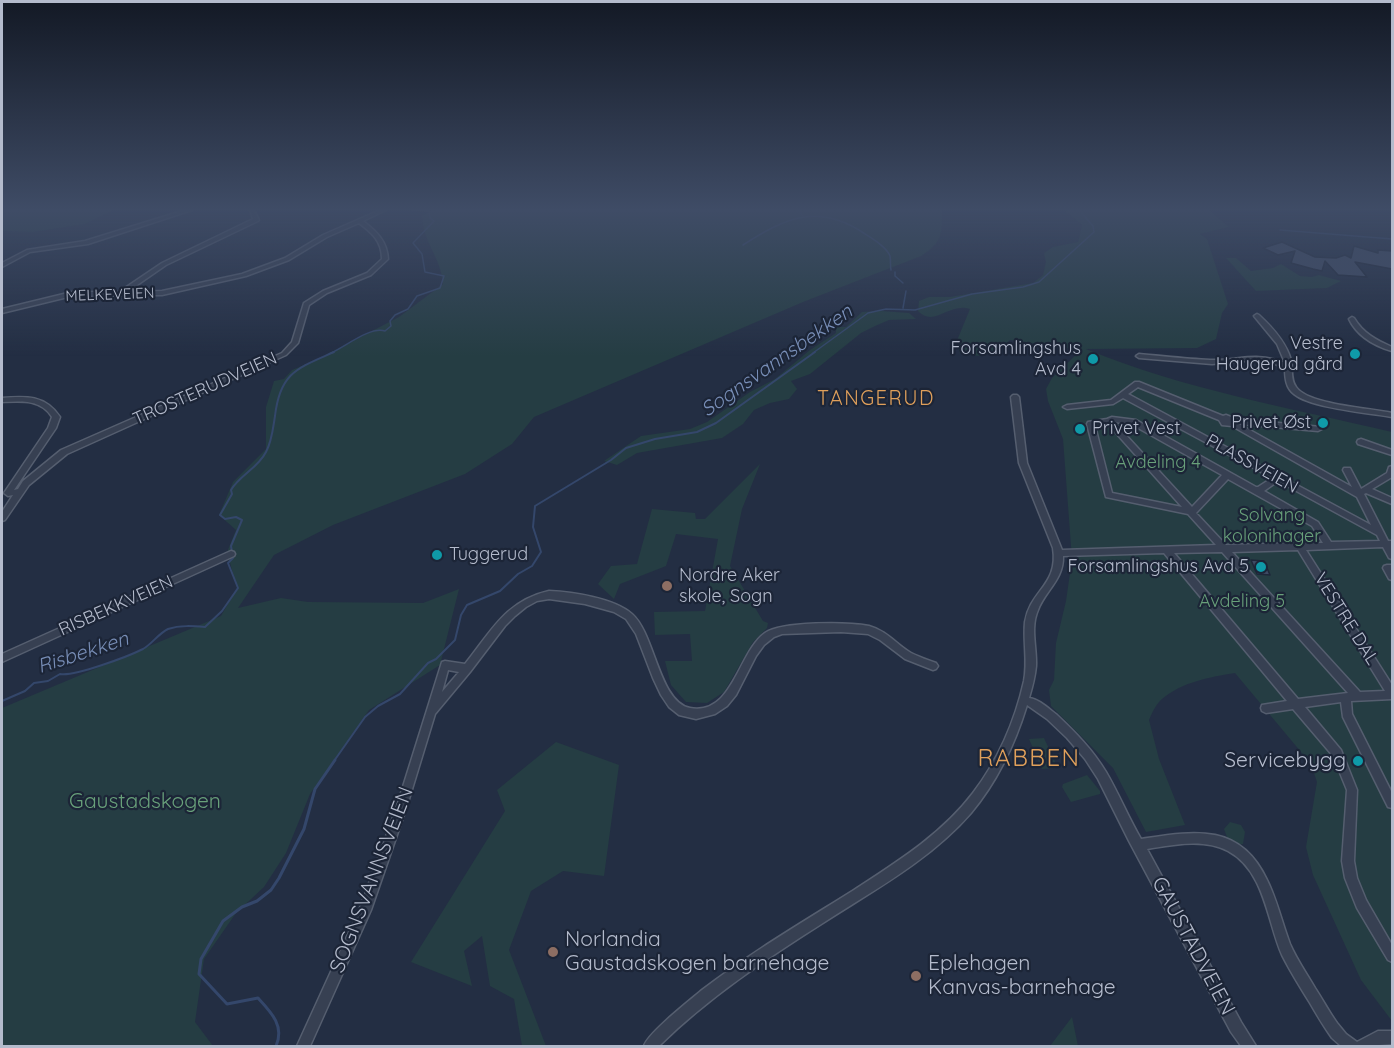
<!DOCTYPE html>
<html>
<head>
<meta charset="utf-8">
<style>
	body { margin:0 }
	#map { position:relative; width:1394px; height:1048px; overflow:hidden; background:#232e43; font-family:Quicksand,sans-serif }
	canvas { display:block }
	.frame { position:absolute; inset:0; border:3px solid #b4bbcc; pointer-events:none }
</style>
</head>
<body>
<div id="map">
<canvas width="1394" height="1048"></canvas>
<div class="frame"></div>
</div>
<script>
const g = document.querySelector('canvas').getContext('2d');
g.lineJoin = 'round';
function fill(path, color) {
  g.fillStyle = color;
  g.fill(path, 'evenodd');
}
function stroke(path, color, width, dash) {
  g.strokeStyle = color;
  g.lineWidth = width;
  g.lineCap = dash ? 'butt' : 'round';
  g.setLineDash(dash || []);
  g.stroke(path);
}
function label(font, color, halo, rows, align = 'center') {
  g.font = font + ' Quicksand,sans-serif';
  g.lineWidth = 4.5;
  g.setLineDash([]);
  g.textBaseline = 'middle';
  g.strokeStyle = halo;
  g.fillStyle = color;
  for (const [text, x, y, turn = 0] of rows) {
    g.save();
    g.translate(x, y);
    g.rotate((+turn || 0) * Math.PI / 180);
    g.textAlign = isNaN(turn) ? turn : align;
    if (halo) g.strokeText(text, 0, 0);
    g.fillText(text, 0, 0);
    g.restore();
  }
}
fill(new Path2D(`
	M2,210H113L85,224L33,232L2,231Z
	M433,210H942C942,234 943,242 921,256L803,302L534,417L512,444L465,474L333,525L274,555L238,608L281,598L308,602L423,603L459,589L440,665L369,710L310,794L286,853L264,887L236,913L204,959L195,1022L213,1046H2V708L221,616L237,588L227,552L236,530L219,515L233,482L266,449V407L274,381L284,379L292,370L316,360L399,317L443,284C441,257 423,243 422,216Z
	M1064,210H1209L1229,227L1200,234L1207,239L1228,304L1222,313L1216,339L1197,348L1086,349C1183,389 1290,408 1392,432V1021L1361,980L1313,875L1306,847L1317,782L1311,764L1235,673C1210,677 1182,682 1162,699C1156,704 1152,713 1149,720L1159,759L1185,825L1146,832L1113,768L1051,706L1049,690L1054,680L1056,643L1066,601L1072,559L1063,439L1048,401L1046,389L1052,378L1081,350L1010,340L996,352L987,351L980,356L960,353L956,343L970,309C949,302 934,328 918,311L919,301L929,297H950L1033,283L1043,275L1046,262L1044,253L1053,247L1078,242L1082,225Z
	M1226,258H1236L1251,271L1273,268L1281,264L1300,276L1312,277L1319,275L1341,281L1327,288L1256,291Z
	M881,311L909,313L916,319L889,320L875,326L861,333L810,374L791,381L797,389L789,399L770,403L754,410L743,424L722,438L637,453L617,465L604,461L641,436L690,429L707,422L750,392L775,379L810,350L836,333V327H846L862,312Z
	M760,464L742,509L730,566L763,621L768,623L767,628L753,642L724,692L707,703L686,702L671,685L665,661H692L690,634L655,635L654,612L705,611L718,539L676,534L666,566L620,584L614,599L598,584L611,566L637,564L652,509L695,513L696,519H705Z
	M1044,738L1058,768L1042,769L1029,739Z
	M556,742L619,765L604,876L563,871L531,891L509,950L546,1046H522L514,999L490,986L482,936L464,951L472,986L411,962L505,811L497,790Z
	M1087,775L1100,791V794L1071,802L1062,787L1063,784Z
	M1230,822L1241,825L1245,832L1243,844L1238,845L1228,840L1224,829Z
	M1072,1017L1078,1046H1050Z`), '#253d43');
stroke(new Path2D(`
	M798,210L803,216
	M1280,230L1392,239
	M743,245C785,218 817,203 862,232C871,238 886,246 890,256C891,261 890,266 891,270
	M895,272V276L903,283
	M903,308L906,291
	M331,353C346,346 371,326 385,331L391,326L390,321L395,315L408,309L417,296L440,288L444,276L425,272L422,254L413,243L434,221L430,218L429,211L412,210
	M813,353L868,313L886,309L915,310L972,294L1023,287L1039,282L1094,232L1093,226L1079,210`), '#34476b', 1.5);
stroke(new Path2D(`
	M2,701L25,691L34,683L48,681L60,674C74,677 129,656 143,649C152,644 158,634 168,629C180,625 193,626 205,627L222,611L238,588L228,563L233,558L231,546L242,520L236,517L225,519L220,515L232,494L231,490C240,475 258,468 266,452C272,441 273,428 275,416C280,372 298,368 334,352
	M334,761L365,717L378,706L400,694L428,663L436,659L455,640L461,615L467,605L500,591L518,574L532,566L541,552L533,527L535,506L611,460L626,448L655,439L697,432L716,423L815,352`), '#34476b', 2);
stroke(new Path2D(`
	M276,1046C285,1026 271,1012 258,998L227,1004L199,974L201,959L223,921L242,907L257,901L271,890L279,878L304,829L315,789L335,760`), '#34476b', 3);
const building = new Path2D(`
	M1282,242L1315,257L1336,258L1345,255L1351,258L1354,246L1378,253V250L1392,251V269L1355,262L1367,277L1338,275L1325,261L1322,271L1313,269L1291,263L1295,251L1278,255L1263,248Z
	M1251,560L1264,561L1270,575L1257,574Z`);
fill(building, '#3e4a63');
stroke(building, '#1e2739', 1.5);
const minor = new Path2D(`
	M185,210H192L88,244L30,252L2,267V263L27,250L85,241Z
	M250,210H254L259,220L258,221L166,265L127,292L162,291L242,274L285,258L323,235L380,210H386L363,221C377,232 387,241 388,259L371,275L327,293L309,305L298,343L286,355L67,454L29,485L5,520L2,521V512L13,495L8,496L4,493L48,428L52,417C41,399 21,401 2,402V398C26,396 45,395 60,417L56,428L14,490L18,489L23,481L61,450L282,353L292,342L304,303L323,291L367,273L382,259C382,241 372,233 359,223L327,237L289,260L246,276L162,295L72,296L2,313V309L72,292H119L162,263L253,219Z
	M1257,314L1259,315C1272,327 1286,342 1291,360C1293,369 1290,379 1296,387C1308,405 1371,408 1392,413V417C1369,413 1311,408 1294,394C1286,388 1285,378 1285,368L1270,362L1256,360L1212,364L1139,358L1136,356L1139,354C1163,356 1186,359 1210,360C1239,361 1255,351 1285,363L1277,344L1254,316Z
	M1352,317L1354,318C1363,333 1376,340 1392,347V351C1375,346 1357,336 1349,319Z
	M1135,382H1139L1223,416L1226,415L1236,419L1321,427L1322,429L1318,431L1239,424L1352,487L1343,470L1344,468H1350L1361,489L1387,473L1389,467L1392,466V477L1372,489L1392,498V504L1366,493L1364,494L1388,541H1392V559L1389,558L1383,547L1306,550L1392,685V699L1351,701L1352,714L1392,793V808L1388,807L1343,717L1341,702L1305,707L1341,750L1357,790L1354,861L1357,878L1366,900L1392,945V962L1388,960L1357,908L1345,878L1342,861L1347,790L1333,756L1293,709L1266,713L1262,711L1261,708L1262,705L1287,701L1164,553L1063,556C1064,579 1045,591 1038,610C1030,628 1037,648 1036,666C1035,677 1032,688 1029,698C1039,699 1049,709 1057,715C1075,732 1093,750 1106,772C1119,794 1128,817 1141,839C1193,831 1240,822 1267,880C1277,900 1282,923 1290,944C1297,960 1307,974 1315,988C1323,1000 1329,1012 1337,1023L1346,1034L1357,1042L1378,1031H1392V1044L1379,1045L1375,1046H1341L1332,1038C1324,1027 1317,1015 1310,1003C1300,987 1290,971 1282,955C1267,921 1265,871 1228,851C1204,838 1172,845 1147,849L1241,1022L1256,1046H1241L1231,1032L1129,841L1098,779L1085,759L1067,738L1047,719L1027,705C1015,744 997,782 971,813C931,859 876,889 826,921C766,959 709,997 659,1046H644C648,1033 689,1001 702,990C750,953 803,922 854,890C897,862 942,834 973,793C998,760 1015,721 1024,681C1028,661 1023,642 1025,622C1030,590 1059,585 1053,548L1019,463L1011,397L1013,395H1017L1019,397L1027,463L1062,550L1216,545L1188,514L1106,497L1087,424L1088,422L1107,419L1112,417L1136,420L1256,487H1258L1272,478L1123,398L1113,404L1067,409L1063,407L1067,405L1111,400ZM1138,387L1219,420L1222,425L1232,426L1357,497L1371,525L1128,394ZM1114,422L1131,424L1222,475L1192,507ZM1107,423L1182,507L1112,493L1095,426ZM1228,479L1312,526L1323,543H1302L1299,542L1296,543L1226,545L1196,513ZM1278,481L1377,535L1380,541L1331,542L1318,522L1264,491ZM1298,550L1385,691L1360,692L1232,552ZM1222,552L1348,693L1298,699L1174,553Z
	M1361,439L1392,450V455L1358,444L1357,442L1358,440Z
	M231,551L234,552L235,554L234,556L2,662V654Z
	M1387,565H1392V580L1389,579L1383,568L1384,566Z
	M549,591C572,592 614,598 632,614C655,634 659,702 690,708C733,716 738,652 765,633C782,621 848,622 869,626C887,631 896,644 911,653C919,657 928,660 936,663L938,666L936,669L933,670L905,659L880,640L868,634L841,632L782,634L774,637L764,645L756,656L736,695L727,706L715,714L696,719L679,715L669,707L661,695L653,678L636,634L626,619L614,612L585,604L549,599L537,601L526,607L515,616L505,626L470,672L435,714L406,809L371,910L310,1046H297L360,908L396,809L442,662L445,661L465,664C491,632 505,601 549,591ZM448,670L459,672L442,692Z`);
stroke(minor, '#555e6f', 3);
fill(minor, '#374052');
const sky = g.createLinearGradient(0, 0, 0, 356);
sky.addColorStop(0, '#131925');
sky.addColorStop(0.59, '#3f4c66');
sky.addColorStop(1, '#3f4c6600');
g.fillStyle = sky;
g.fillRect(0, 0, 1394, 356);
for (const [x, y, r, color] of [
	[1355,354,6,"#0f9aa8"],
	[1093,359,6,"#0f9aa8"],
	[1323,423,6,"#0f9aa8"],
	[1080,429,6,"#0f9aa8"],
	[437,555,6,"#0f9aa8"],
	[1261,567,6,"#0f9aa8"],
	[667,586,6,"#8d6e63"],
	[1358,761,6,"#0f9aa8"],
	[553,952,6,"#8d6e63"],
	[916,976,6,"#8d6e63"]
]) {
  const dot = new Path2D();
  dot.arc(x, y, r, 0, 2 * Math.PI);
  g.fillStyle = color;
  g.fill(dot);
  stroke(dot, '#1c2537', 2);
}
label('15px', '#b4bbcc', '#1c2537', [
	["MELKEVEIEN",110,295,-2]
]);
label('18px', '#b4bbcc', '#1c2537', [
	["Vestre",1343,344],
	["Haugerud gård",1343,365],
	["Forsamlingshus",1081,349],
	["Avd 4",1081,370],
	["Privet Øst",1311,423],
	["Privet Vest",1092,429,"left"],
	["Tuggerud",449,555,"left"],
	["Forsamlingshus Avd 5",1249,567],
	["Nordre Aker",679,576,"left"],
	["skole, Sogn",679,597,"left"]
], 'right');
label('18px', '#b4bbcc', '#1c2537', [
	["TROSTERUDVEIEN",205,389,-24],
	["PLASSVEIEN",1252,464,29],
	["RISBEKKVEIEN",116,606,-24],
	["VESTRE DAL",1346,619,58]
]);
label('18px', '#68a07a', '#1c2537', [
	["Avdeling 4",1158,463],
	["Solvang",1272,516],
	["kolonihager",1272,537],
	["Avdeling 5",1242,602]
]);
label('italic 20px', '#788eb7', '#1c2537', [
	["Sognsvannsbekken",777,361,-35],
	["Risbekken",83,653,-18]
]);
g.letterSpacing = '1.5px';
label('20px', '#e0a05b', '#1c2537', [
	["TANGERUD",876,399]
]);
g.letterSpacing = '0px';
label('21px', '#b4bbcc', '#1c2537', [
	["Servicebygg",1346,761,"right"],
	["Norlandia",565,940],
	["Gaustadskogen barnehage",565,964],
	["Eplehagen",928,964],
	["Kanvas-barnehage",928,988]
], 'left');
label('21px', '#68a07a', '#1c2537', [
	["Gaustadskogen",145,802]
]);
label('21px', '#b4bbcc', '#1c2537', [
	["SOGNSVANNSVEIEN",372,880,-69],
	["GAUSTADVEIEN",1193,946,62]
]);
g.letterSpacing = '1.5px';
label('24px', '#e0a05b', '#1c2537', [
	["RABBEN",1029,759]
]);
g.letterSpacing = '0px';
</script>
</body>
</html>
